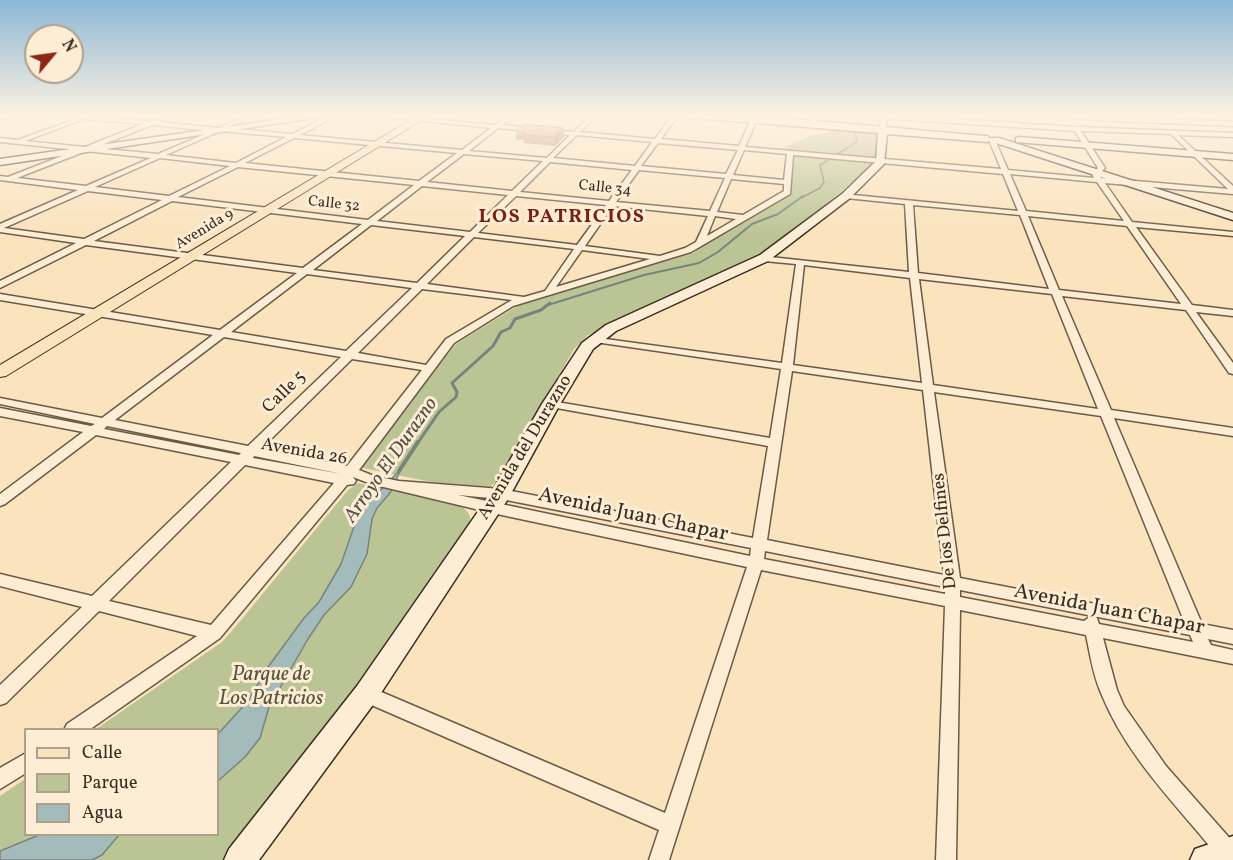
<!DOCTYPE html>
<html>
<head>
<meta charset="utf-8">
<style>
	body { margin:0 }
	#map { position:relative; width:1233px; height:860px; overflow:hidden; background:#fbe3bd; font-family:Vollkorn,serif }
	canvas { display:block }
	.legend { position:absolute; left:24px; top:728px; width:195px; height:108px; box-sizing:border-box; background:#fcedd4; border:2px solid #aea08c; margin:0; padding:8px 10px; list-style:none; font-size:18px; color:#392d1f }
	.legend li { display:flex; align-items:center; gap:12px; height:30px }
	.legend b { width:30px; border:2px solid #aea08c }
	.north { position:absolute; left:24px; top:24px; width:60px; height:60px; box-sizing:border-box; background:#fcedd4; border:2px solid #aea08c; border-radius:50%; rotate:61deg; font-size:16px; font-weight:700; line-height:24px; text-align:center; color:#392d1f }
	.north::after { content:''; display:block; margin:auto; width:21px; height:27px; background:#8f2418; clip-path:polygon(50% 0,100% 100%,50% 72%,0 100%) }
</style>
</head>
<body>
<div id="map">
<canvas width="1233" height="860"></canvas>
<ul class="legend">
<li><b style="height:8px;background:#fbe3bd"></b>Calle</li>
<li><b style="height:16px;background:#bbc494"></b>Parque</li>
<li><b style="height:16px;background:#a3bcbb"></b>Agua</li>
</ul>
<div class="north">N</div>
</div>
<script>
const g = document.querySelector('canvas').getContext('2d');
g.lineJoin = 'round';
function fill(path, color) {
  g.fillStyle = color;
  g.fill(path, 'evenodd');
}
function stroke(path, color, width, dash) {
  g.strokeStyle = color;
  g.lineWidth = width;
  g.lineCap = dash ? 'butt' : 'round';
  g.setLineDash(dash || []);
  g.stroke(path);
}
function label(font, color, halo, rows, align = 'center') {
  g.font = font + ' Vollkorn,serif';
  g.lineWidth = 6;
  g.setLineDash([]);
  g.textBaseline = 'middle';
  g.strokeStyle = halo;
  g.fillStyle = color;
  for (const [text, x, y, turn = 0] of rows) {
    g.save();
    g.translate(x, y);
    g.rotate((+turn || 0) * Math.PI / 180);
    g.textAlign = isNaN(turn) ? turn : align;
    if (halo) g.strokeText(text, 0, 0);
    g.fillText(text, 0, 0);
    g.restore();
  }
}
fill(new Path2D(`
	M830,128L880,132L878,160L828,203L747,263L588,335L574,349L503,475L490,487L431,482L358,467L456,344L522,303L694,253L702,245L791,194L794,151L781,149L812,135L828,133Z
	M358,483L456,504C482,515 467,533 458,552L223,860H0V796L25,779L26,834H218V730L96,729L222,642L237,625L348,490Z`), '#bbc494');
const water = new Path2D(`
	M401,469L390,493L377,508L372,519L367,554L351,587L324,615L308,639L269,707L260,738L245,757L218,781V734L248,701L268,667L304,618L319,602L341,564L359,512Z
	M39,835V834L119,835L102,855L92,860H0V851Z`);
fill(water, '#a3bcbb');
stroke(water, '#79837d', 1.5);
stroke(new Path2D(`
	M801,198L820,188L824,182L820,165L857,142L855,134L859,122L856,119L863,115`), '#79837d', 1.5);
stroke(new Path2D(`
	M548,305L644,275L699,263L718,252L752,224L778,214L803,196`), '#79837d', 2);
stroke(new Path2D(`
	M417,444L439,412L456,397L457,392L452,383L493,346L501,332L510,328L515,319L541,310L550,303`), '#79837d', 3);
stroke(new Path2D(`
	M399,471L418,442`), '#79837d', 4);
const street = new Path2D(`
	M13,115L12,116L0,120V116Z
	M59,115C89,115 117,120 147,121C156,122 165,115 175,115L159,122L219,128L247,115H255L227,128L292,134L330,115H338L300,135L462,150L491,128L365,115H390L496,125L508,115H515L502,125L574,132L591,115H597L580,132L655,139L672,115H678L661,139L739,146L753,115H759L745,147L1001,169L989,140L992,138L995,140L1008,170L1094,178L1092,174L1098,168L1075,131L892,119L886,120V129L883,131L880,129V119L892,115L1077,127L1233,133V137L1178,135L1233,186V194L1105,183L1132,222L1233,232V236L1136,227L1192,305L1233,310V316L1196,312L1233,363V374L1229,373L1186,310L1062,296L1111,410L1233,428V436L1114,418L1202,624L1233,630V644L1208,639L1211,645L1233,650V664L1103,638L1117,690L1124,706L1166,766L1233,842V860H1221C1178,806 1127,758 1101,693C1093,675 1090,654 1086,635L960,610L956,860H936L945,606L761,570L669,860H649L659,830L360,700L357,694L360,688L366,686L372,688L665,813L747,567L492,513L371,484L353,477L356,481L354,484L347,485L220,638L89,730H64L67,724L197,636L99,611L6,703L0,705V685L82,607L0,586V574L92,596L231,462L96,435L5,504L0,506V494L83,432L0,416V408L91,426L95,424L0,404V398L102,418L213,335L0,300V294L220,330L297,273L86,245L0,288V281L76,243L0,232V224L78,190L0,180V176L8,177L77,150L0,142V138L18,140L78,118ZM84,119L143,124L85,147L25,141ZM152,125L212,131L158,154L94,148ZM498,128L570,135L547,158L469,151ZM220,131L286,137L236,163L166,155ZM1081,131L1171,134L1228,189L1101,178L1099,174L1105,168ZM577,135L652,142L635,166L553,158ZM294,138L457,153L419,181L245,163ZM658,143L738,150L726,174L641,166ZM744,150L787,154L784,180L733,175ZM86,151L151,158L86,186L17,178ZM464,154L543,161L512,191L427,182ZM793,155L1003,174L1018,211L843,194L842,196L846,198L905,204L909,272L761,256L760,258L764,261L796,264L782,363L591,337L590,339L595,342L781,369L770,438L551,401L545,404L551,407L768,446L753,538L501,489L399,481L374,476L359,470L454,343L513,306L691,252L790,194ZM160,158L230,166L169,196L95,187ZM550,162L632,170L609,201L520,192ZM238,167L414,185L368,220L178,197ZM639,170L725,178L710,211L616,202ZM1010,174L1097,182L1124,221L1026,211ZM731,179L784,184V191L743,215L717,212ZM422,186L508,195L470,232L377,221ZM88,191L162,200L84,239L4,228ZM516,196L606,205L577,245L478,233ZM172,201L362,224L303,268L94,241ZM913,205L1020,215L1049,289L918,273ZM613,206L708,216L696,242L685,248L660,256L585,246ZM715,216L736,219L707,236ZM1028,216L1127,226L1181,304L1059,290ZM371,225L465,236L417,283L313,270ZM474,237L574,249L545,291L524,297L427,284ZM582,250L650,259L556,287ZM804,265L910,278L922,383L793,365ZM307,274L412,288L346,351L231,332ZM919,279L1052,294L1098,409L933,385ZM422,289L512,300L446,339L426,365L358,353ZM224,337L341,357L248,446L115,420ZM352,359L422,370L347,466L261,449ZM792,371L923,390L944,575L767,540ZM934,392L1101,416L1184,621L960,578ZM107,426L241,453L239,455L104,429ZM254,456L342,474L253,458ZM245,465L334,483L211,625L109,601ZM458,495L501,499L751,548L750,556ZM765,551L945,587V594L764,559ZM960,590L1190,635L1193,642L1099,624L1097,618L1091,616L1084,621L960,597Z
	M811,115H817L815,126L810,125Z
	M1047,115H1093L1233,122V126L1093,120Z
	M26,753V773L0,789V768Z`);
const secondary = new Path2D(`
	M311,115H334L0,165V159Z
	M679,115C783,115 885,128 987,136L992,139L987,142L887,134L884,164L850,198L768,261L616,331L593,349L560,404L508,499L375,702L259,860H224L229,849L357,686L493,490L542,404L582,343L606,325L760,255L842,194L876,161L878,133L683,117Z
	M1019,137L1233,154V160L1016,142V138Z
	M993,138H999L1233,213V220L993,142Z
	M1233,836V860H1190L1195,849Z`);
const primary = new Path2D(`
	M419,115H430L6,376L0,377V365Z`);
stroke(street, '#6a5a46', 3);
stroke(secondary, '#392d1f', 3);
stroke(primary, '#392d1f', 2);
fill(street, '#fcedd4');
fill(secondary, '#fcedd4');
fill(primary, '#fbe3bd');
fill(new Path2D(`
	M563,128L564,137L555,146L524,143V140H516V131Z`), '#b6825c');
fill(new Path2D(`
	M563,128L564,137L555,146V137Z`), '#946a4b');
const building = new Path2D(`
	M523,124L563,128L555,137L523,135L526,132L516,131Z`);
fill(building, '#d4976b');
stroke(building, '#946a4b', 1.5);
const sky = g.createLinearGradient(0, 0, 0, 236);
sky.addColorStop(0, '#8cb7d6');
sky.addColorStop(0.49, '#fdf2e1');
sky.addColorStop(1, '#fdf2e100');
g.fillStyle = sky;
g.fillRect(0, 0, 1233, 236);
label('15px', '#392d1f', '#fcedd4', [
	["Calle 34",605,189,6],
	["Calle 32",334,205,6],
	["Avenida 9",205,230,-31]
]);
label('18px', '#392d1f', '#fcedd4', [
	["Calle 5",285,393,-44],
	["Avenida del Durazno",526,448,-59],
	["Avenida 26",304,453,10],
	["De los Delfines",946,531,-96]
]);
g.letterSpacing = '1.5px';
label('bold 20px', '#7a1f14', '#fcedd4', [
	["LOS PATRICIOS",562,218]
]);
g.letterSpacing = '0px';
label('italic 20px', '#545146', '#fcedd4', [
	["Arroyo El Durazno",392,461,-55]
]);
label('21px', '#392d1f', '#fcedd4', [
	["Avenida Juan Chapar",633,516,12],
	["Avenida Juan Chapar",1109,611,11]
]);
label('italic 21px', '#5a533c', '#fcedd4', [
	["Parque de",271,676],
	["Los Patricios",271,700]
]);
</script>
</body>
</html>
